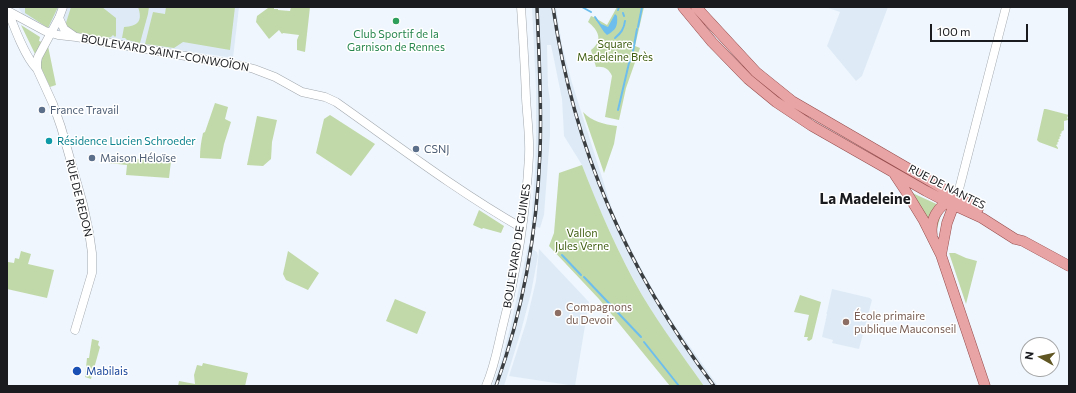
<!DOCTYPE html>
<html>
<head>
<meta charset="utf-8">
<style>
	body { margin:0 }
	#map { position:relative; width:1076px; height:393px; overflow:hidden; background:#eff6fd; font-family:Commissioner,sans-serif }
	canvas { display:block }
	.frame { position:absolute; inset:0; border:8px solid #191b1e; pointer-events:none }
	.north { position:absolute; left:1020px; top:337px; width:40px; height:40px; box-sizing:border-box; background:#fff; border:1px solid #a3a4a5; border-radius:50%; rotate:278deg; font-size:11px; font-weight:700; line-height:16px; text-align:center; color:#191b1e }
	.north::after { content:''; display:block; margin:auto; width:14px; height:18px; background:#5f5623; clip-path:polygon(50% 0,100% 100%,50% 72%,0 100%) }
	.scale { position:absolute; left:930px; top:24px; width:98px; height:18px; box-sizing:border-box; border:2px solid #191b1e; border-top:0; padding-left:5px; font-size:12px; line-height:14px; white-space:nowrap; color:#191b1e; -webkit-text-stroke:3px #fff; paint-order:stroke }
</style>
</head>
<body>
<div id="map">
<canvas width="1076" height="393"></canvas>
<div class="frame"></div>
<div class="north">N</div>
<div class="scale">100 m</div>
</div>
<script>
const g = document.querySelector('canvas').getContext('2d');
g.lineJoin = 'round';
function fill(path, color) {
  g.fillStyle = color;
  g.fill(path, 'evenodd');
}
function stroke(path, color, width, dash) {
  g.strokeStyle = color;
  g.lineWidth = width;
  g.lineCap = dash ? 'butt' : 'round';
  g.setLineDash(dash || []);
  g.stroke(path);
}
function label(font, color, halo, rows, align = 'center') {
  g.font = font + ' Commissioner,sans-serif';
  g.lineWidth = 3;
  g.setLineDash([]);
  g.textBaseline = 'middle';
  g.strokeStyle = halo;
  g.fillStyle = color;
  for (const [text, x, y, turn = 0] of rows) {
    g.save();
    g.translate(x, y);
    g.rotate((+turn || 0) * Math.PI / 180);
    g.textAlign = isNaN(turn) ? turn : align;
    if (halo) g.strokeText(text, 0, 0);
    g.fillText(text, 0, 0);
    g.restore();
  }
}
fill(new Path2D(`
	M18,7H239L233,58L48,30L23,15Z
	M532,7H556L562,45L572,83L614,215L634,255L653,290L674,324L718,386H704L663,329L642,295L623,260L596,202L582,165L564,136L562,99L551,45H547L548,86L550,101V136L544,215L540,228L531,225L535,169L536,139V89Z
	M828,7H888L862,76L856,81L827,46L840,12L828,8Z
	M528,246L537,252L538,256L531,293L521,331L504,386H492L502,358L511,324Z
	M539,249L589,302L575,386L509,376L526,323L536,281Z
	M832,289L870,298L872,300L859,349L832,343L833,340L822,337L827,314L826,313L827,312Z`), '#deebf7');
fill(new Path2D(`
	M25,7H58L48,28L25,13Z
	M71,7H102L116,18V36L115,37L113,35L111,37L104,39L76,34L65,26Z
	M138,7H149L148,14L140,43L127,40L125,38H122L124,27C138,26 143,21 138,7Z
	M166,7H235L230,50L183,42L174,48L145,44L153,12L165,14Z
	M271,7H274V9H278V10L290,11L291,7H310L305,52L297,50V40L299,35L283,33L282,34L279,30L269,39L256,22L257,16L268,8H270Z
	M617,7H644L635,46L640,48L626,88L619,120L605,117L612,76C609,69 604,66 596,67L591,50C604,40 598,30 588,22L591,16C597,18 601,22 607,25Z
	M21,25L40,37L39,41L42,42L35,54Z
	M48,46L56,85L50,87L40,66V62Z
	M215,103L228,107L225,119L231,122L224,144L221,159L200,158C200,149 201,142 203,133L205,132Z
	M1044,109H1046L1069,115V116L1067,117L1068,120L1064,121V130L1061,132L1062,133L1060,134L1061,136L1059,137L1060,138L1058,140L1059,141L1057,143L1058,144L1056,145L1058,148V149L1039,142L1037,140Z
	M583,112C593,122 603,124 617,126L614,144L604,173Z
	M330,115L375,144L351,176L316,153L324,119Z
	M257,116L277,120L272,142L271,159L263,166L247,165Z
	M109,157L171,161L169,178L126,175L127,165L108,163Z
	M582,165C599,209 618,253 642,295C661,327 683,356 704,386H670L599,299L549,246L554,233L559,173Z
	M908,191L943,207L935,236Z
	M479,210L504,226L501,233L483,228L482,229L473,225Z
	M21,251L31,254L28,264L54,270L47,298L7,289V267L8,262L14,263L15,258L19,259Z
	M288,251L319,273L308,290L286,280L283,274Z
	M949,253H955L966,258L977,261L966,304Z
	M800,295L821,302L812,339L809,341L807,340L808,337H804L809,315L794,312Z
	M395,299L426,312L417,334L386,321Z
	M92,339L99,341L98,345L100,347L91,379L85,377L87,358H89Z
	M203,363L248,373L245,386H178L179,381L195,384L194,375L197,365L202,366Z`), '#c1d9a9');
fill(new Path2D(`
	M615,14L617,16C618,26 616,30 607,35L604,32L596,20H598L601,24L608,27Z`), '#6dbeed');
stroke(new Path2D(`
	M582,7L591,12
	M618,10L619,7
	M623,13L624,16
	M595,17L597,20
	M638,27L642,7
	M615,38C621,33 624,29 625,21
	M618,110L629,63L632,57L637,29
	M562,255L581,275
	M584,277L641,337
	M644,342L679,386`), '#6dbeed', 2);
const minor = new Path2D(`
	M8,11L45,31L58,35L76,37L243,66L254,69L275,77L302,92L325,97L336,102C397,145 457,191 522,228
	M8,11C14,27 25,57 37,69L53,104L61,127L83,204L89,232L92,253V273L75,330
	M59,18L64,29L74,36
	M37,69V62L38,57L59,18L63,7
	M957,197L1006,7
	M486,386C495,366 498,345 503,325C517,270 526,213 529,156C530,137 527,117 526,98C525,68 523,37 521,7`);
const major = new Path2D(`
	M683,7L712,42L748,79L776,102L812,126L926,191L947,202L982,218L1015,239L1023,241L1069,266
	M696,7L756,72L792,101L978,209
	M895,175L905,190L924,221L941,255
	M956,199L947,223L941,255L985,386
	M932,235C930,220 937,206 952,200`);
stroke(minor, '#a2a8ae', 9);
stroke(major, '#964c4d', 11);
stroke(minor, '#fff', 8);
stroke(major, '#e8a4a4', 10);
const rail = new Path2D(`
	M553,7C574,151 627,270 714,386
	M496,386C523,311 537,232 540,152C542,104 539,55 537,7`);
stroke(rail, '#3b3e41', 3.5);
stroke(rail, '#fff', 2, [6]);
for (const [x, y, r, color] of [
	[396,21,4,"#2e9e5b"],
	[42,110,4,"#5c6f8a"],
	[49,141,4,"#0f9aa8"],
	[416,149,4,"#5c6f8a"],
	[92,158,4,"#5c6f8a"],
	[558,313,4,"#8d6e63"],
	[846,322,4,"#8d6e63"],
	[77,371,5,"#1a4fb4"]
]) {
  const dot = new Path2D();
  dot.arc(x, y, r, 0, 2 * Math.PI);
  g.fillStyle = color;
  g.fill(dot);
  stroke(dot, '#fff', 1.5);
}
label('11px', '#27864d', '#fff', [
	["Club Sportif de la",396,34],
	["Garnison de Rennes",396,47]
]);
label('11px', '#3f5e11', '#fff', [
	["Square",615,44],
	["Madeleine Brès",615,57],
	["Vallon",582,233],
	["Jules Verne",582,246]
]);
label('11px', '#191b1e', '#fff', [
	["BOULEVARD SAINT-CONWOÏON",165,53,10],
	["RUE DE NANTES",947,187,27],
	["RUE DE REDON",79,198,76],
	["BOULEVARD DE GUINES",517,246,-81]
]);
label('11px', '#4e5e75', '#fff', [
	["France Travail",50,110],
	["CSNJ",424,149],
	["Maison Héloïse",100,158]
], 'left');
label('11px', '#0d838f', '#fff', [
	["Résidence Lucien Schroeder",57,141]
], 'left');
label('11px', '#785e54', '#fff', [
	["Compagnons",566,307],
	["du Devoir",566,320],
	["École primaire",854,316],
	["publique Mauconseil",854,329]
], 'left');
label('11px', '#164399', '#fff', [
	["Mabilais",86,371]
], 'left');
label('bold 15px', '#191b1e', '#fff', [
	["La Madeleine",865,199]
]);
</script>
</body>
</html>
